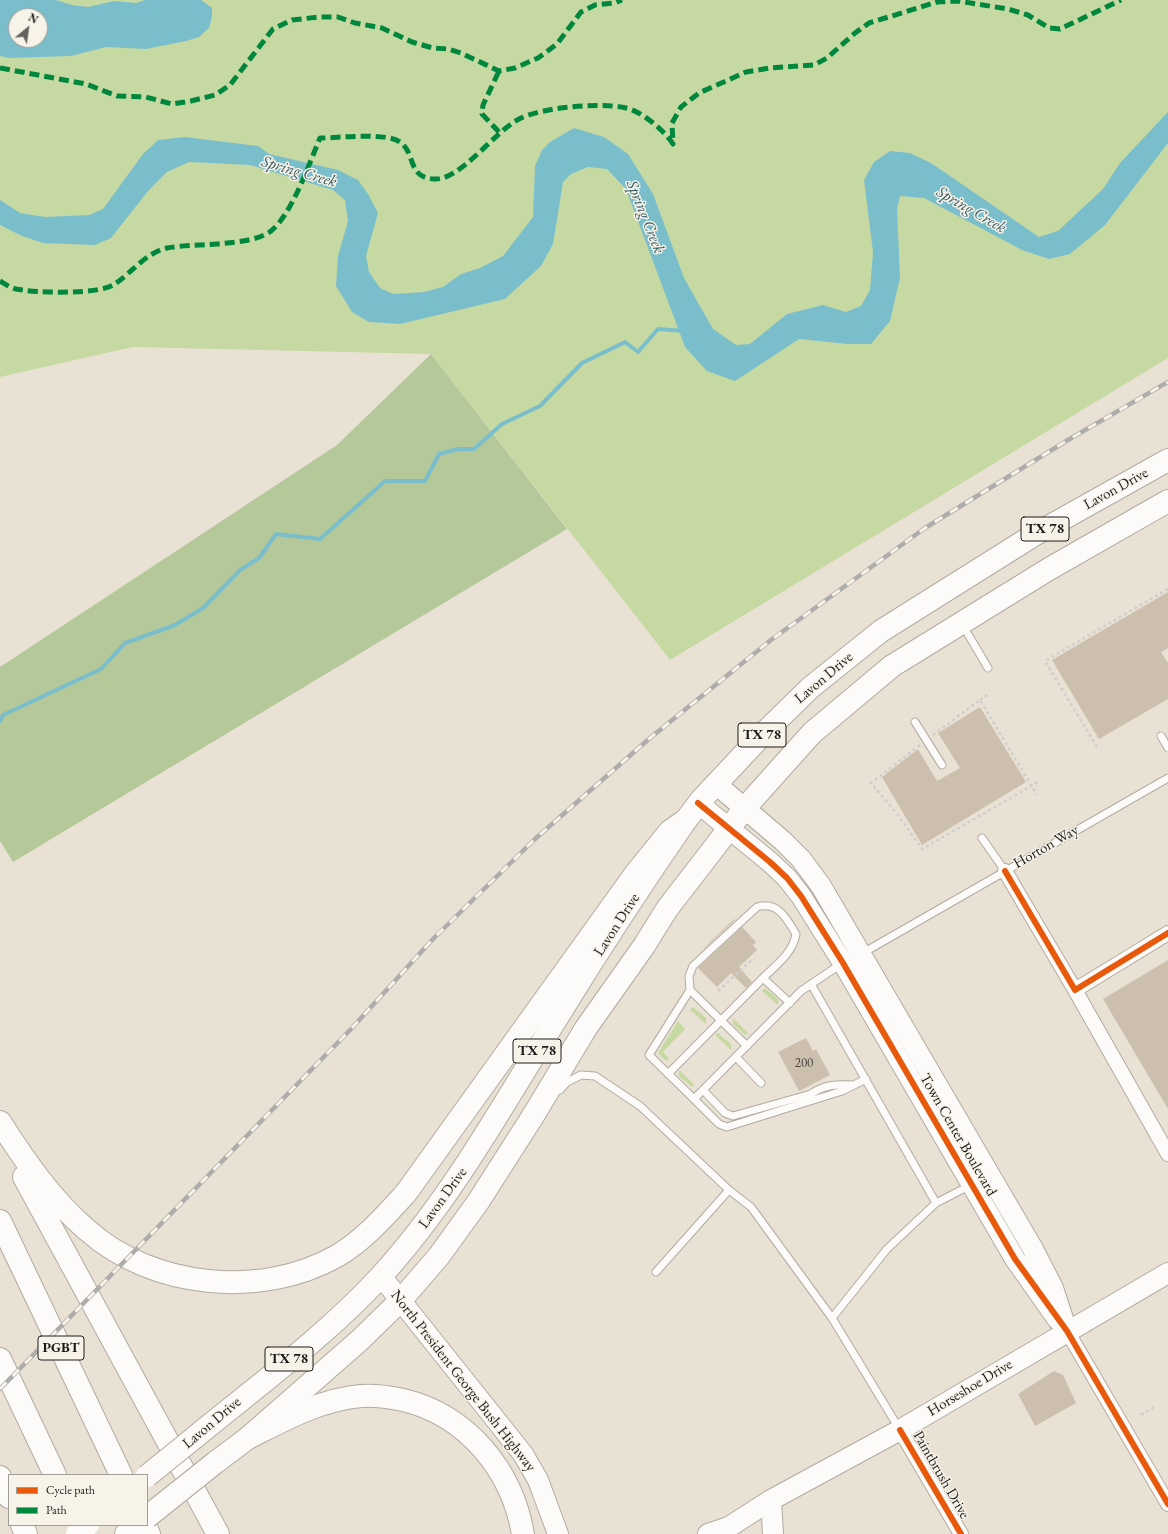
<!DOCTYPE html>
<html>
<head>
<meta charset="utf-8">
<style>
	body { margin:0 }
	#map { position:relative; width:1168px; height:1534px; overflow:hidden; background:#e9e2d4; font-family:"EB Garamond",serif }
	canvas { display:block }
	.legend { position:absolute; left:8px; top:1474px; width:140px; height:52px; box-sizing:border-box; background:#f7f3e8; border:1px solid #9f9d96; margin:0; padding:5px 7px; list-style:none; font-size:12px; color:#1c1c1c }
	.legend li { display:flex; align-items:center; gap:8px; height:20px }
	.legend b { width:20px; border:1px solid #9f9d96 }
	.north { position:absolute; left:8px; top:8px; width:40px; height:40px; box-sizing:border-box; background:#f7f3e8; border:1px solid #9f9d96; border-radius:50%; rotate:29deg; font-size:11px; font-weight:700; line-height:16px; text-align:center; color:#1c1c1c }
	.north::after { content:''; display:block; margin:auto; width:14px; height:18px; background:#64615c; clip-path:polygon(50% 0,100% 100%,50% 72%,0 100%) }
</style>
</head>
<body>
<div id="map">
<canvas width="1168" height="1534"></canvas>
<ul class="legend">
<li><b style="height:5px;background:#e8590c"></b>Cycle path</li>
<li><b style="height:5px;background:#00873e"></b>Path</li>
</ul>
<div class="north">N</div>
</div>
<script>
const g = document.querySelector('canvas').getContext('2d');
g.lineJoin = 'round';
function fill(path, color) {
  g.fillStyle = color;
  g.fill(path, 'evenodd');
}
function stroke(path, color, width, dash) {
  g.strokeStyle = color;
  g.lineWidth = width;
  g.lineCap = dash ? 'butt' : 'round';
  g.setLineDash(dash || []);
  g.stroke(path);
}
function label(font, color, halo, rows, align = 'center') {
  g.font = font + ' "EB Garamond",serif';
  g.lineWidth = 3;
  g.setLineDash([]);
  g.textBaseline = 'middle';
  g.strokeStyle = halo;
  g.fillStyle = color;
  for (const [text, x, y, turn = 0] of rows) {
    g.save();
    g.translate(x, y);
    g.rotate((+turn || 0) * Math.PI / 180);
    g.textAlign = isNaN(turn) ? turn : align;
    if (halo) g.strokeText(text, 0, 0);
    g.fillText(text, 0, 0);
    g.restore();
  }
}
fill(new Path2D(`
	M0,0H1168V358L670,660L431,354L133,347L0,377ZM16,16H40V40H16Z
	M765,988L778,999V1005L762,991Z
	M693,1007L706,1018V1024L690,1010Z
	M733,1018L747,1032L748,1034L745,1035L733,1024Z
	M678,1021L685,1029L663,1052L669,1059L666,1061L658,1053Z
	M718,1033L731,1044V1050L715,1035Z
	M679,1070L693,1083L694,1085L692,1087L679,1076Z`), '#c7d9a3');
fill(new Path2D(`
	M431,354L567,529L13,862L0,841V667L337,445Z`), '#b4c89a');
fill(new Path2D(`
	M0,0H56L72,5L88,7L114,1L136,3L145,0H201L212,8V16L209,28L199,37L186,41L146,49L106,47L71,56L9,58L0,56ZM16,16H40V40H16Z
	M1168,112V143L1105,225L1070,254L1049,259L1022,250L924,198L900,196L897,209L900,278L890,321L871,344H848L799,339L735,381L707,371L685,347L626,189L607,169L588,167L571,174L563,182L553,244L541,266L505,299L400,324L369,322L352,312L336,286L338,256L348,221L345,200L333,190L250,165L189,162L167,172L148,191L111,238L95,245L43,243L22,236L0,225V200L20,213L45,217L89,215L103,209L143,154L158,140L185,137L258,146L269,154L338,170L358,180L368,194L378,213L366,256L369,272L380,288L393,294L424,292L443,287L461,274L480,268L503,256L533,217L535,166L542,150L550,142L574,128L604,137L628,154L653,194L684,278L713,329L736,345L750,344L787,314L823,305L846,312L861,306L870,290L873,252L864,180L874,162L890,151L910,153L931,163L1039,237L1058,231L1103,189L1120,163Z`), '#7abecc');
stroke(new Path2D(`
	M0,721L3,715L101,669L125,643L175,625L203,608L240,570L259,558L276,534L320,539L385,481H425L439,454L458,449H474L502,424L540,406L582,363L625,342L638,352L658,329L684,331`), '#7abecc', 4);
fill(new Path2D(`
	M1168,592V648L1161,652L1168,663V699L1099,739L1052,660Z
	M980,707L1026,782L922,845L882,777L918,749L937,781L960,768L938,733Z
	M734,919L735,920L704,949V948Z
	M742,927L756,942L753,945L757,950L739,967L752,982L746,988L731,973L717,987L698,968Z
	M1168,960V1109L1103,999Z
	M806,1038L813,1051L816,1049L830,1075L799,1091L778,1052Z
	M1054,1371L1063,1375L1076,1403L1035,1426L1018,1394Z`), '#ccbfad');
const lane = new Path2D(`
	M962,624L988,668
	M915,722L942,765
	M1161,736L1168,748
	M982,838L1005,871
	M861,954L1168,778
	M763,978C776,965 793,953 796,934C786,918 778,901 757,907L693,966L689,976L690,990L649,1055L694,1099L801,991L841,964
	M811,984L936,1203L971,1185
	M690,990L747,1046
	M736,1057L761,1083
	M668,1074L763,978L790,1003
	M560,1090L567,1082L581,1075L595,1076L640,1106L729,1190L751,1207L832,1318
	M703,1090L725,1113L733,1116L811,1094C824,1085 836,1084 852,1085
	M694,1099L719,1124L727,1127L842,1091L866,1079
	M656,1272L729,1190
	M900,1430L832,1318L887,1249L936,1203`);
const street = new Path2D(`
	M1005,871L1075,990L1168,933
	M1075,990L1168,1154
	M1067,1331L1168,1504
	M900,1430L961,1534`);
const secondary = new Path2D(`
	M716,784L783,841L801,859L821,886L1033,1249L1053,1288L1067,1331
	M698,803L770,862L787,878L801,896L843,963L1015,1259L1058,1320
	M381,1276L523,1454L538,1480L558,1534
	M771,1500L773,1534
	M708,1534L729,1527L771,1500L900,1430L1168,1273`);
const primary = new Path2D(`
	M194,1438C256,1387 327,1335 381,1276C452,1198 502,1106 557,1018C598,951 641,885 686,820L702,799L762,735L810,688L881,631L1034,535L1168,460
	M216,1462L248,1438L360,1340L401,1300L439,1256L478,1202L533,1116L586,1028L644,946L667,909L744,809L812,733L892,666L1049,569L1168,501
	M126,1534L137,1525`);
const highway = new Path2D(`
	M0,1122C25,1161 51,1199 87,1230C152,1288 261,1299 337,1256C364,1240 385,1216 406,1193L636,873L670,831L686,820
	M24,1177L218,1534
	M0,1221L121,1475
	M0,1359L55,1475
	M248,1438C284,1420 319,1400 361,1396C375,1395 389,1397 403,1400C467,1415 512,1470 523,1534
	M0,1477L9,1497
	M22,1525L26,1534
	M145,1525L149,1534`);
stroke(lane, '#b0aba2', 9);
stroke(street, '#b0aba2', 16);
stroke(secondary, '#b0aba2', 22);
stroke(primary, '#b0aba2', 24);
stroke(highway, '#b0aba2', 24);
stroke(new Path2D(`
	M980,700L989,694
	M933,735L980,700L1037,795
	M920,745L871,783L898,815L922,849L1038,782
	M1097,747L1045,661L1168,589
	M718,991L753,959L754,960
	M1141,1415L1156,1406`), '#d0cecc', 2.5, [3, 3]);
stroke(lane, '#fcfbf9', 7);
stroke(street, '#fcfbf9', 14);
stroke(secondary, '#fcfbf9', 20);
stroke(primary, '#fcfbf9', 22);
stroke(highway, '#fcfbf9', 22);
const rail = new Path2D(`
	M0,1389L351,1029L433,939L535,839L650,738L771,640L925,528L1068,440L1168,382`);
stroke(rail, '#aeadab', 4.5);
stroke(rail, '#f7f3e8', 3, [9]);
const primaryBridge = new Path2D(`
	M147,1476L194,1438
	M147,1517L216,1462
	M77,1534L88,1525`);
stroke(primaryBridge, '#b0aba2', 24, []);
stroke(primaryBridge, '#fcfbf9', 22);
stroke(new Path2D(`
	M0,68L86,84L117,96L146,97L172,104L191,101L215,95L230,85L273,29L292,20L319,17H338L355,23L382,28L412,42L433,48L448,49L461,53L499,71L515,68L538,58L557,44L581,12L595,5L615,3L622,0
	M499,132L482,114L483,105L499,71
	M0,281C5,284 11,288 16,289C36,293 99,295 115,284C131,273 147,252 167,248C193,243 250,247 271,231C292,214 309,164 320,138C338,138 386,132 400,142C416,153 407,178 434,179C460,181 494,132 519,119C543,107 599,102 626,108C641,111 664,130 673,144L672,123L681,107L699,93L746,72L770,68L814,65L827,58L855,33L869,23L937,2L958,1L1008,9L1028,15L1049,28L1060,29L1121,0`), '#00873e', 5, [10, 5]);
stroke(new Path2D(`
	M698,803L770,862L787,878L801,896L843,963L1015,1259L1067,1331L1168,1504
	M1005,871L1075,990L1168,933
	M900,1430L961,1534`), '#e8590c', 6);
label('13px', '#484540', null, [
	["200",804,1063]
]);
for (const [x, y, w] of [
	[1045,529,48],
	[762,735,48],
	[537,1051,48],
	[61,1348,46],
	[289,1359,48]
]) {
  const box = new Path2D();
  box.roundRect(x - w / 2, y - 12, w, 24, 3);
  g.fillStyle = '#f7f3e8';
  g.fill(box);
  stroke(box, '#1c1c1c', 1);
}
label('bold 14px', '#1c1c1c', null, [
	["TX 78",1045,529],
	["TX 78",762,735],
	["TX 78",537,1051],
	["PGBT",61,1348],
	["TX 78",289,1359]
]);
label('15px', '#1c1c1c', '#f7f3e8', [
	["Lavon Drive",1116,489,-29],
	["Lavon Drive",824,678,-40],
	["Horton Way",1046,847,-30],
	["Lavon Drive",617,925,-57],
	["Town Center Boulevard",958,1135,60],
	["Lavon Drive",443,1198,-54],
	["North President George Bush Highway",463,1381,52],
	["Horseshoe Drive",970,1388,-31],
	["Lavon Drive",212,1423,-40],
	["Paintbrush Drive",941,1475,60]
]);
label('italic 16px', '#2e5661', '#f7f3e8', [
	["Spring Creek",299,172,16],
	["Spring Creek",971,210,30],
	["Spring Creek",645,217,68]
]);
</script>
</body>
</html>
